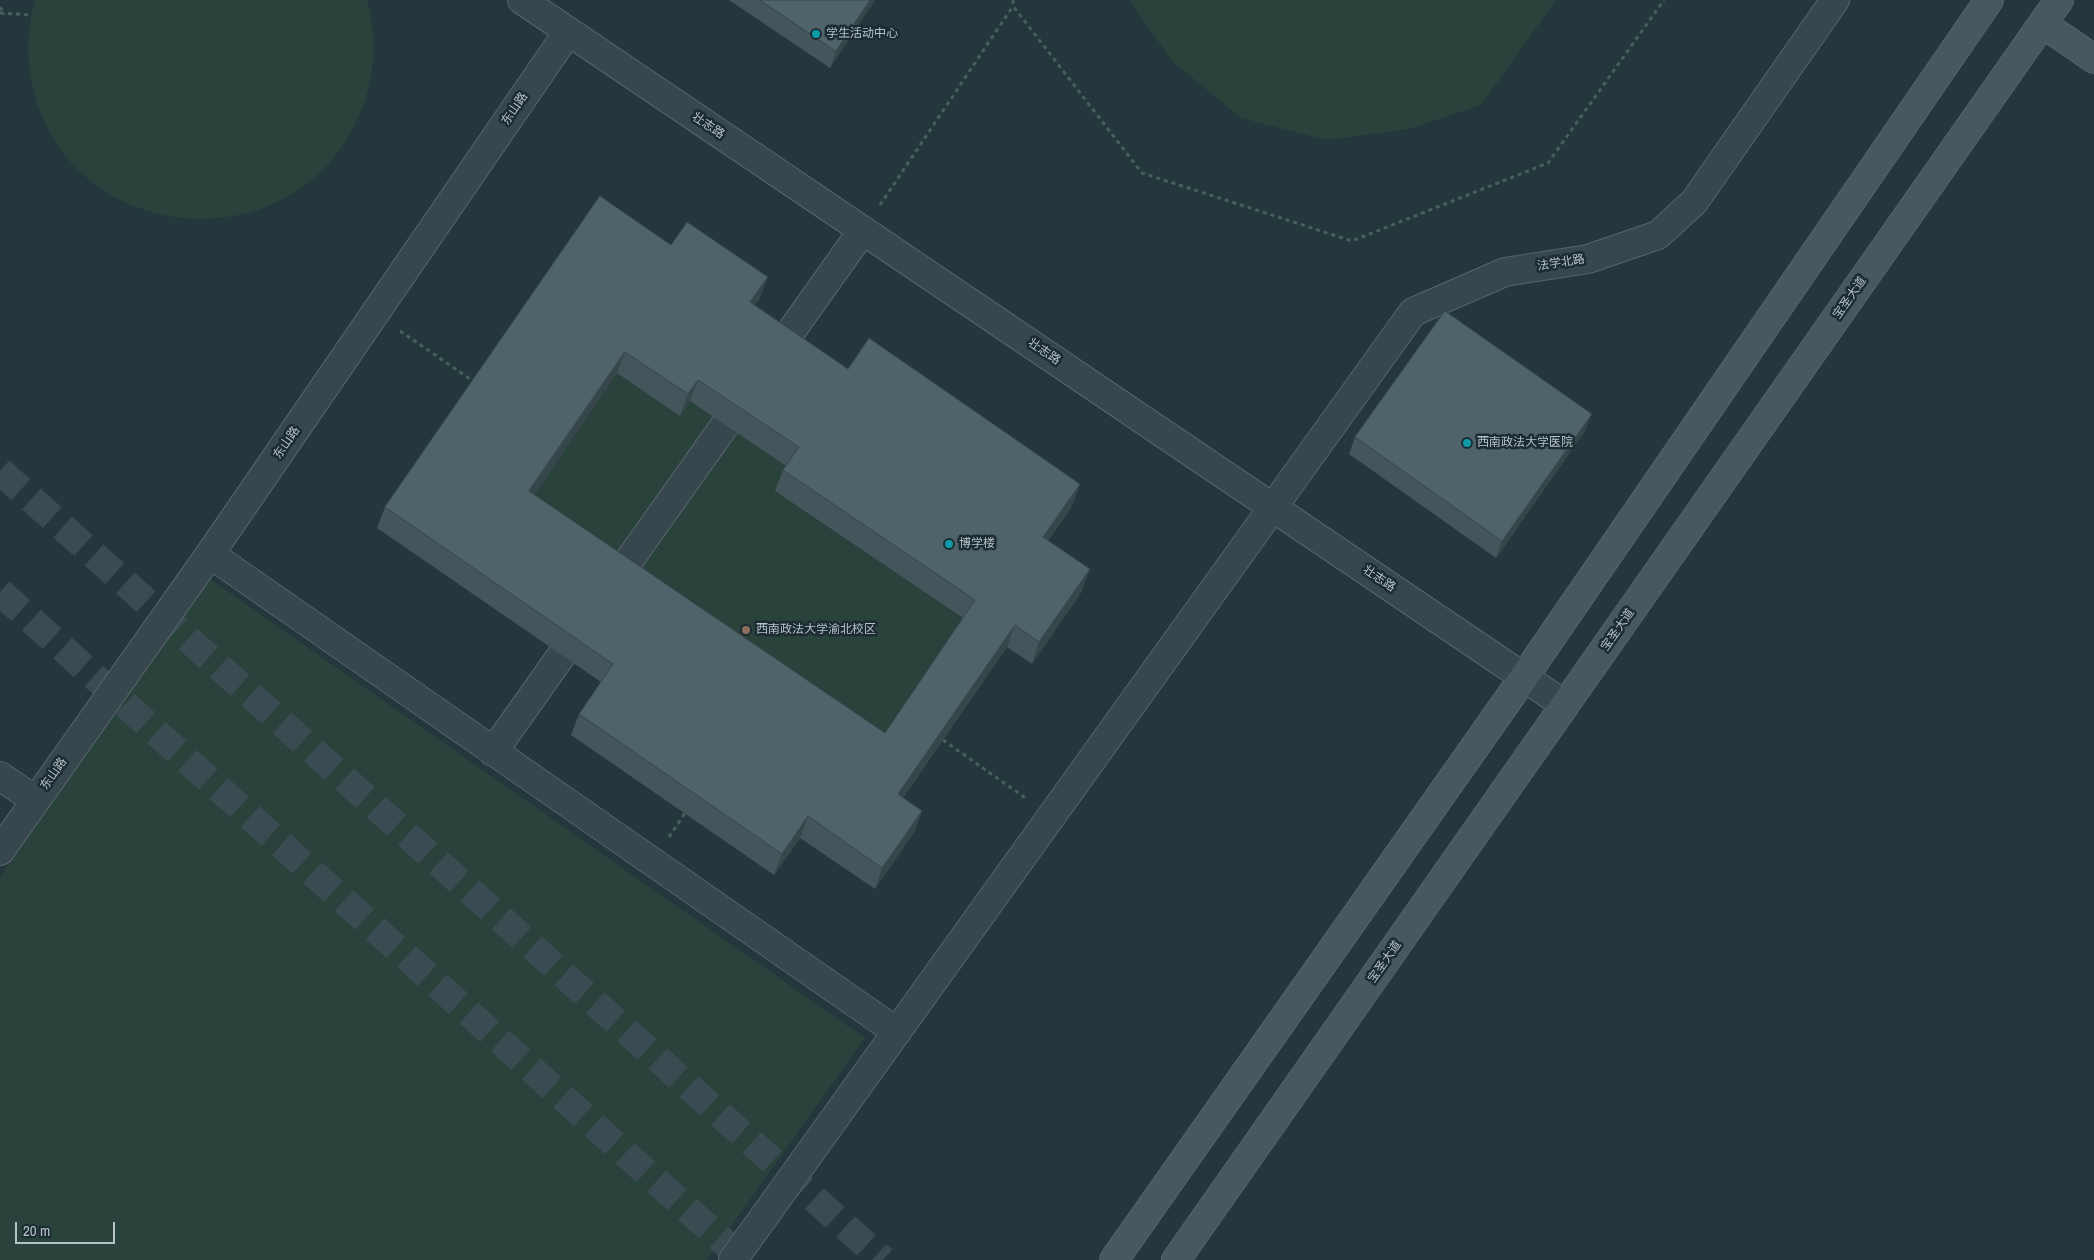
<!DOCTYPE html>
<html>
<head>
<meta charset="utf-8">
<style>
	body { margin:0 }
	#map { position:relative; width:2094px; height:1260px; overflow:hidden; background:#24373d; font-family:"Archivo Narrow",sans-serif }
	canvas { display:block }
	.scale { position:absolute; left:15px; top:1222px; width:100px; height:22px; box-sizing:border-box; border:2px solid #b4c2c8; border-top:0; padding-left:6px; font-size:15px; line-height:18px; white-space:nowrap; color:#b4c2c8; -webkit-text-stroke:4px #1d2c32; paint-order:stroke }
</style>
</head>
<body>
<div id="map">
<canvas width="2094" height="1260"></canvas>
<div class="scale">20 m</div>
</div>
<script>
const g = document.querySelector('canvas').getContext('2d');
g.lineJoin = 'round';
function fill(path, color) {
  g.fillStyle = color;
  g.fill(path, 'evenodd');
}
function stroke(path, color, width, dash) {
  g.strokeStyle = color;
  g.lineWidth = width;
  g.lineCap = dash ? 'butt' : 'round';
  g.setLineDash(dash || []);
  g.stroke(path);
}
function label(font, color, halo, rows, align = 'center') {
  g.font = font + ' "Archivo Narrow","Noto Sans SC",sans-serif';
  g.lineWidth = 5;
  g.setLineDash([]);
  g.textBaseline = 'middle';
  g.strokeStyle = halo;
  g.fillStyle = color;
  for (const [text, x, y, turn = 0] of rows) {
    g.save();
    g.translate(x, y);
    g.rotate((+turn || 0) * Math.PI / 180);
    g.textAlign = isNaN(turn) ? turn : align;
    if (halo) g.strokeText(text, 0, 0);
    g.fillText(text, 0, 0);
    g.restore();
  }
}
fill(new Path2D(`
	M35,0H367C378,39 375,81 358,118C293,264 76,248 34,93C26,62 26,31 35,0Z
	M1129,0H1556L1481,105L1409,129L1327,140L1241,118L1172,61Z
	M617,373L690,401L791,469L776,491L967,621L877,754L522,513Z
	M210,579L865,1038L707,1260H0V877Z`), '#29423b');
stroke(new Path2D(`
	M0,471L883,1260
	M0,592L744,1260`), '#3a4c52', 28, [28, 14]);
const street = new Path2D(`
	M522,0L1565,705
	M770,361L863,230
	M210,554L897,1032
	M608,590L747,394
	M493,752L583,625
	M0,776L35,800
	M0,851L210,554L568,32
	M733,1260L1413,312L1505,272L1588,259L1658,235L1694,202L1835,0`);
const secondary = new Path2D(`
	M2043,24L2094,59
	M1114,1260L1524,677L1989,0
	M1176,1260L2059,0`);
stroke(street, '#56656b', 30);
stroke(secondary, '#56656b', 30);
stroke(new Path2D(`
	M1013,0V6L1142,173L1352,241L1548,163L1664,0
	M0,7L5,14
	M0,13L30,15
	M880,205L1013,6
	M400,331L476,383
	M943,740L1027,799
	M669,837L685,813`), '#485f5b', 3, [4, 4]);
stroke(street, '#38474d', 28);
stroke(secondary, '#465860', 28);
fill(new Path2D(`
	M729,0H875L830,68Z
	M671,245L760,298L755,305L848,369L1080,484L1072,506L1048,541L1082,591L1032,664L1007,647L903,798L922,811L914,832L875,889L800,838L774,875L571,735L579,714L601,682L377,528L385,507ZM617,373L680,416L690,401L786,466L783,470L775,491L963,618L885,733L534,495Z
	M1585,431L1496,558L1349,454L1355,437Z`), '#44565b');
fill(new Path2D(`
	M870,0H875L830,68L836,51Z
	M768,277L760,298L742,323L750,302Z
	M625,352L617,373L522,513L529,491Z
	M698,380L690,401L680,416L688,394Z
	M1592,414L1585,431L1496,558L1502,541Z
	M1080,484L1072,506L1035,559L1043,537Z
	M1090,569L1082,591L1032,664L1039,642Z
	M1015,625L1007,647L890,816L898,794Z
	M922,811L914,832L875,889L882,868Z
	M808,816L800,838L774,875L782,854Z`), '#37464a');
const building = new Path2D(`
	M760,0H870L836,51Z
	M600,196L671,245L687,222L768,277L750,302L848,369L869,338L1080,484L1043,537L1090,569L1039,642L1015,625L898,794L922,811L882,868L808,816L782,854L579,714L613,664L385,507ZM625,352L688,394L698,380L799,447L783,470L975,600L885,733L529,491Z
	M1445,311L1592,414L1502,541L1355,437Z`);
fill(building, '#4f646a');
stroke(building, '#37464a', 1);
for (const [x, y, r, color] of [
	[816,34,5,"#0f9aa8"],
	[1467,443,5,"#0f9aa8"],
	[949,544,5,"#0f9aa8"],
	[746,630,5,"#8d6e63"]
]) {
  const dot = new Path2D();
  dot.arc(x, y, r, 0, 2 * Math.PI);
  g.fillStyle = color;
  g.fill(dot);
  stroke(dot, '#1d2c32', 2);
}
label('12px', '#b4c2c8', '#1d2c32', [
	["学生活动中心",826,34],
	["西南政法大学医院",1477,443],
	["博学楼",959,544],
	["西南政法大学渝北校区",756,630]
], 'left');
label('12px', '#b4c2c8', '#1d2c32', [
	["东山路",515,109,-56],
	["壮志路",708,126,34],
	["法学北路",1561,263,-9],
	["宝圣大道",1850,298,-55],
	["壮志路",1044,352,34],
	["东山路",287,443,-56],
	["壮志路",1379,579,34],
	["宝圣大道",1618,630,-55],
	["东山路",54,774,-55],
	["宝圣大道",1385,962,-55]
]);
</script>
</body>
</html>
